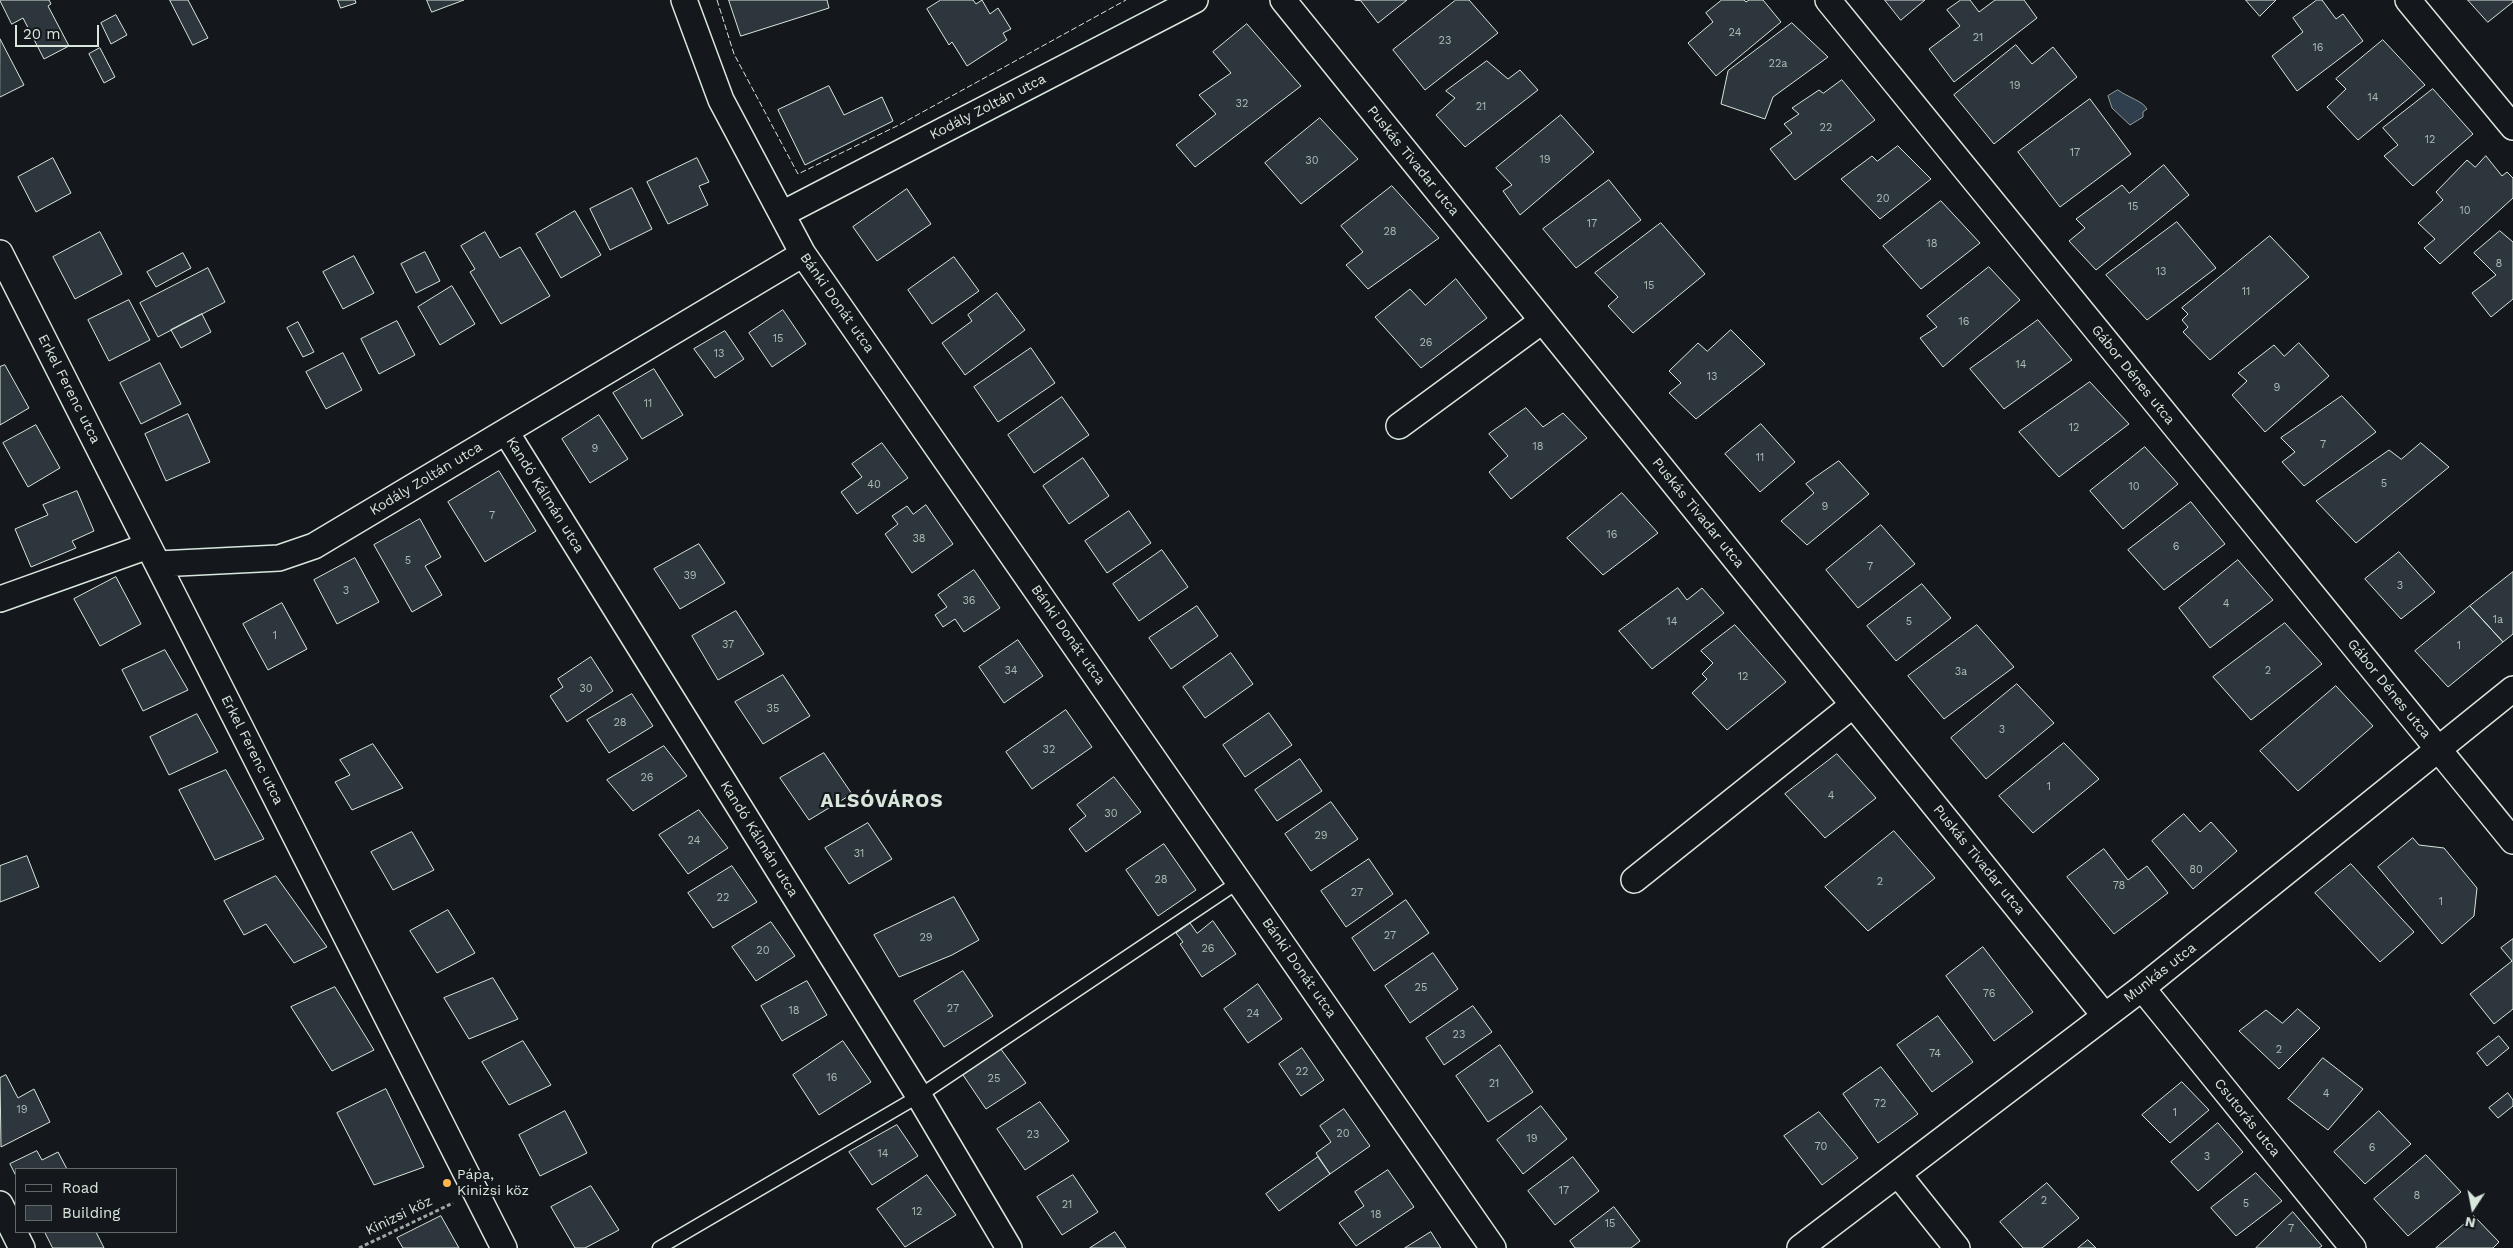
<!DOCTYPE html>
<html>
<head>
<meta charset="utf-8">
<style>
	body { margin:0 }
	#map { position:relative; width:2513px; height:1248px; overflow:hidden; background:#14181c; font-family:"Work Sans",sans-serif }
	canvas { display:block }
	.legend { position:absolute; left:15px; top:1168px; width:162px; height:65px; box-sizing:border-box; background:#14181c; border:1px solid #626a69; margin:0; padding:6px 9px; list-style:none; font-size:15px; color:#d8e6dc }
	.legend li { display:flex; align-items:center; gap:10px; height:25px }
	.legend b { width:25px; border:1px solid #626a69 }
	.north { position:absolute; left:2448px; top:1183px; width:50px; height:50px; -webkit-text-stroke:4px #14181c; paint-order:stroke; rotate:191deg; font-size:14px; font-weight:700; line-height:20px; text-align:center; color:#d8e6dc }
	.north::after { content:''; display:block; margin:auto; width:18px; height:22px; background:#d8e6dc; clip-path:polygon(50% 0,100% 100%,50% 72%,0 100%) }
	.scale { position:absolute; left:15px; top:25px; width:84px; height:22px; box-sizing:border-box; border:2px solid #d8e6dc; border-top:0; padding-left:6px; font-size:15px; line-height:18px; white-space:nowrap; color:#d8e6dc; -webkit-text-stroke:4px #14181c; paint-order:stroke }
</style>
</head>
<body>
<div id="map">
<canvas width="2513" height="1248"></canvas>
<ul class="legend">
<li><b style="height:6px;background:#14181c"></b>Road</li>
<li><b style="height:14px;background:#2c363c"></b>Building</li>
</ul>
<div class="north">N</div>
<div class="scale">20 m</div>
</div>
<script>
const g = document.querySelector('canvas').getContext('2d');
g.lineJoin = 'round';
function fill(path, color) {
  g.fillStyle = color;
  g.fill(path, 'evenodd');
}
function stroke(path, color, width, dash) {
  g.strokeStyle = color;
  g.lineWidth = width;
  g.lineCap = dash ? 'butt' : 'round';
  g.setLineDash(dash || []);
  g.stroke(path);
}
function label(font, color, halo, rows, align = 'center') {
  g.font = font + ' "Work Sans",sans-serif';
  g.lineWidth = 4;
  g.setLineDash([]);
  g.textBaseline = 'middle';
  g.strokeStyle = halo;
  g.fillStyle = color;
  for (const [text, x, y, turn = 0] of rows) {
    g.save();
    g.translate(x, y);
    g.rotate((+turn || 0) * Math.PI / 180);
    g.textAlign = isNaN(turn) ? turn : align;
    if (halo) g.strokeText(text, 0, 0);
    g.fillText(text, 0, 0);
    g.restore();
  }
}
const water = new Path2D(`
	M2118,90C2127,97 2143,101 2147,109L2143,112V117L2130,125L2112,108L2108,96Z`);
fill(water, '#2f3f4d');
stroke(water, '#939e99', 1);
const building = new Path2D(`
	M0,0H49L51,4L48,6L69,46L44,59L23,18L12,24Z
	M170,0H188L208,38L193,45Z
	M338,0H355L356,3L341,8Z
	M427,0H464L432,12Z
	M729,0H827L829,8L741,36Z
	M941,0H973L976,4L982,0L990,14L998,8L1011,29L1003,33L1007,40L967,66L952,42L949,45L927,9Z
	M1355,0H1407L1378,23L1361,1Z
	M1456,0H1469L1498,33L1425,90L1393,50Z
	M1722,0H1744L1746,2L1749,0H1763L1781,22L1716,76L1688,43L1713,22L1706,13Z
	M1885,0H1925L1901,20Z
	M1961,0H1970L1979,12L1995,0H2024L2037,18L1954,82L1929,49L1960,26L1947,10Z
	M2246,0H2276L2260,16Z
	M2317,0H2322L2336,19L2343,14L2363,41L2297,91L2272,56L2303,32L2293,18Z
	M2468,0H2513V2L2488,22Z
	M116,15L127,35L111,44L101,23Z
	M1792,23L1828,57L1773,97L1765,119L1721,104L1728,71Z
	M1247,24L1301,86L1195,167L1176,145L1216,114L1199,95L1231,73L1213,52Z
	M0,39L24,85L0,97Z
	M2383,40L2425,85L2358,140L2327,107L2346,89L2336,79Z
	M2016,45L2032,64L2053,47L2077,77L1994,144L1954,95Z
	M100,48L115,77L104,83L89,54Z
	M1487,61L1508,79L1520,70L1538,90L1465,147L1436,115L1455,98L1446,91Z
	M1842,80L1875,120L1795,180L1770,149L1792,133L1784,124L1799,114L1792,108L1819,90L1823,93Z
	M829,86L844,115L882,97L893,121L805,165L778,110Z
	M2433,89L2473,134L2413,186L2384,156L2398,145L2383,128Z
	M2090,99L2131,154L2060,207L2018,152Z
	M1561,115L1594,152L1520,215L1503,191L1512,185L1496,168Z
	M1320,118L1358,159L1301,204L1265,163Z
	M1898,146L1931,179L1880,219L1841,179L1872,156L1877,161Z
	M2486,156L2502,176L2507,172L2513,178V198L2440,264L2424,248L2435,239L2418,223L2443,200L2436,192L2467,160L2475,167Z
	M53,158L71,193L36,212L18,177Z
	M697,158L709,182L699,186L708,205L668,224L647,182Z
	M2164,165L2189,195L2096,270L2069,241L2085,228L2076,219L2122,185L2129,193Z
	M1609,180L1641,220L1576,268L1543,229Z
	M1392,186L1439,238L1368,289L1346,265L1363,252L1341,226Z
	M632,188L652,229L610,250L590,209Z
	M907,189L931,224L877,261L853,227Z
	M1941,201L1980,243L1921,289L1883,246Z
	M575,211L601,255L561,278L536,234Z
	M2177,222L2216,268L2147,320L2106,275Z
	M1661,223L1705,274L1633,333L1608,306L1618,297L1595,273Z
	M2500,231L2513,242V299L2491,317L2472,293L2496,275L2474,253Z
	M100,232L122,274L75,299L53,257Z
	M485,232L500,258L520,247L550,296L501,324L470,272L475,269L461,246Z
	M2270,236L2309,277L2210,360L2183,332L2188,327L2182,320L2188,314L2182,308Z
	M425,252L440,281L416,293L401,264Z
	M183,253L191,268L156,287L147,272Z
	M354,256L374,293L343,309L323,272Z
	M954,257L979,291L932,324L908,290Z
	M1989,267L2020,300L1943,367L1920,338L1937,327L1927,316Z
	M208,268L225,302L158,337L140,303Z
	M1456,279L1487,318L1421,368L1375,317L1410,289L1425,305Z
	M452,286L475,324L440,345L418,307Z
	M997,293L1025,330L965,375L942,343L972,321L968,315Z
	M129,300L150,340L109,361L88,320Z
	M783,310L806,344L772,367L749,333Z
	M202,314L211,332L181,348L171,330Z
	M2038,320L2072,360L2004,409L1970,369Z
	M397,321L415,355L379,374L361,339Z
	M298,322L314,352L303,357L287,328Z
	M1731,330L1765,364L1696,419L1669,393L1681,383L1669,371L1698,343L1707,351Z
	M725,331L744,359L715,378L694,349Z
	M2299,343L2329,376L2265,432L2232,395L2247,381L2238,373L2274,345L2284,356Z
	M1031,348L1055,383L998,422L974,387Z
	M343,353L362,390L326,409L306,372Z
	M160,363L181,404L141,424L120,383Z
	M5,365L29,408L0,425V367Z
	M654,369L683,415L642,439L613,393Z
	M2090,382L2129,424L2059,477L2019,432Z
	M2342,396L2376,432L2304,486L2282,462L2295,452L2281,438Z
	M1062,397L1089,435L1034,473L1008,435Z
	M1526,408L1543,427L1563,413L1587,438L1511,499L1489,472L1508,456L1489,434Z
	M188,414L210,462L166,481L145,434Z
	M599,415L628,459L590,483L562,439Z
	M1761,424L1795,462L1760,492L1725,454Z
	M36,425L60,468L28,487L3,443Z
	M882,443L908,478L857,514L841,492L862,477L852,464Z
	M2421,443L2449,467L2356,543L2316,501L2389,450L2401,459Z
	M2145,447L2178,484L2123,529L2090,491Z
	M1083,458L1109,496L1069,524L1043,486Z
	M1839,461L1869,494L1807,545L1781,521L1814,493L1806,484Z
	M499,471L536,531L485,562L448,502Z
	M77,491L94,531L72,541L76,548L31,567L15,529L48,515L43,505Z
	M1622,493L1658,533L1603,575L1567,538Z
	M2191,502L2225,544L2164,590L2128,550Z
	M926,505L953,544L912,573L885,534L898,524L892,516L907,506L913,514Z
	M1129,511L1151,543L1107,573L1085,541Z
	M420,519L441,557L425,566L442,595L412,612L374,545Z
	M1881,525L1915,564L1858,608L1826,570Z
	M699,544L725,583L680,609L654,569Z
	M1162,550L1188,587L1139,621L1113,584Z
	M2399,552L2435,592L2401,619L2365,579Z
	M355,558L379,602L337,624L314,580Z
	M2238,560L2273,600L2210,648L2179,608Z
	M974,570L1000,608L964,632L955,619L943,627L935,615L947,607L938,595Z
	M2513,572V634L2503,642L2470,606Z
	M116,577L141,624L100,646L74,599Z
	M1922,584L1951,618L1896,661L1867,626Z
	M1678,588L1687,600L1702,588L1724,613L1652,669L1619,631Z
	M282,603L307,649L268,670L243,624Z
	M1197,606L1218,636L1171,669L1149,638Z
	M2470,606L2503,642L2448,687L2415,651Z
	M736,611L764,654L718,680L692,636Z
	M2285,623L2322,664L2251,720L2213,677Z
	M1735,625L1786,682L1727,730L1692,693L1707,679L1702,674L1713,663L1701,651Z
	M1977,625L2014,667L1944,719L1908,676Z
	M1018,640L1043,676L1004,703L979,667Z
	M165,650L188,690L143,711L122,670Z
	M1231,653L1253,684L1205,718L1183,687Z
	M591,657L613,691L567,722L550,696L563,687L558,679Z
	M783,675L810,716L763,744L735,702Z
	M2017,684L2054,723L1986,779L1951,738Z
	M2336,686L2373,726L2298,791L2260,751Z
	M632,694L653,726L609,753L587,720Z
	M1066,710L1092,747L1032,789L1006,752Z
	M1269,713L1292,745L1245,777L1223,745Z
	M197,714L218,752L169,775L150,737Z
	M2064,743L2099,779L2033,833L1999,796Z
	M373,744L403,788L352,810L335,782L350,775L340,760Z
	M664,746L687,776L633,811L607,780Z
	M824,753L852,794L809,820L780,778Z
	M1837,754L1876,798L1825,838L1785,794Z
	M1300,759L1322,791L1277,821L1255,790Z
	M226,770L264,839L215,860L179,790Z
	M1114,777L1141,812L1086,852L1069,829L1086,816L1077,805Z
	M1331,802L1358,839L1311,871L1285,834Z
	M699,810L728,848L688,874L659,835Z
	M2184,814L2200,832L2211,822L2237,851L2193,889L2152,841Z
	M868,823L892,859L849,884L825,848Z
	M1894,831L1935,878L1868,931L1825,887Z
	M412,832L434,870L393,890L371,852Z
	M2413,838L2419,845L2444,848L2477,888L2474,916L2442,944L2378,867Z
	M1164,844L1196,890L1158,916L1126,870Z
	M2104,849L2128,880L2147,866L2168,893L2114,934L2067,877Z
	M27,856L39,887L0,902V866Z
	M1369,859L1393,894L1346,927L1321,891Z
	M2351,864L2414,932L2380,962L2315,893Z
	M732,866L757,902L713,928L688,893Z
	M276,876L327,947L294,963L266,924L244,935L224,901Z
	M954,897L979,940L952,955L899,977L874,935Z
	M1406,900L1429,933L1374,971L1352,938Z
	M448,910L475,953L437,973L410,931Z
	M1213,921L1236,954L1202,977L1180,944L1183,942L1176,933L1190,923L1197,933Z
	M771,922L795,956L756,981L732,947Z
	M2513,939V1009L2494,1024L2470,994L2512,961L2501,948Z
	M1983,947L2033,1012L1994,1041L1946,976Z
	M1433,953L1458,989L1410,1023L1385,986Z
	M963,971L993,1016L944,1047L914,1001Z
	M493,978L518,1019L469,1039L444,998Z
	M807,981L827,1015L782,1041L761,1006Z
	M1258,984L1282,1019L1248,1043L1224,1009Z
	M335,987L374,1050L332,1071L291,1007Z
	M1473,1006L1492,1032L1444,1065L1426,1038Z
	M2298,1009L2320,1028L2279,1069L2239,1031L2266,1010L2282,1023Z
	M1938,1016L1973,1062L1932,1092L1897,1045Z
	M2499,1036L2509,1048L2487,1066L2477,1053Z
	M523,1041L551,1085L509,1105L482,1062Z
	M843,1041L871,1082L819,1115L793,1075Z
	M1500,1045L1533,1092L1488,1122L1456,1076Z
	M1000,1048L1026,1083L986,1109L963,1075Z
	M1302,1048L1324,1080L1301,1096L1279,1064Z
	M2323,1058L2363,1089L2328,1130L2288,1099Z
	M1881,1067L1918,1114L1878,1143L1843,1094Z
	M6,1075L18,1098L34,1089L50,1122L1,1147L0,1078Z
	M2182,1082L2209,1110L2170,1143L2142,1115Z
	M386,1089L424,1167L374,1185L337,1113Z
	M2508,1093L2513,1100V1106L2498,1118L2489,1108Z
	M1040,1102L1069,1141L1025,1170L997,1129Z
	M1541,1106L1567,1139L1523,1174L1497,1140Z
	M1344,1109L1370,1146L1330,1174L1316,1153L1331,1142L1320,1126Z
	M565,1111L587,1153L540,1176L519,1135Z
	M2379,1111L2411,1144L2365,1184L2334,1152Z
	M1819,1112L1858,1158L1822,1185L1784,1136Z
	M2218,1123L2243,1152L2198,1191L2171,1162Z
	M897,1125L918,1156L872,1185L849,1152Z
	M37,1151L42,1160L58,1152L67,1169H16V1176L10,1164Z
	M2426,1155L2461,1192L2408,1236L2374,1199Z
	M1318,1157L1330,1174L1279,1211L1266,1194Z
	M1573,1157L1599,1191L1555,1225L1528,1191Z
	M1388,1170L1414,1207L1356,1246L1339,1223L1364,1206L1355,1192Z
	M2256,1173L2282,1201L2236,1236L2211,1208Z
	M927,1175L956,1215L905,1247L877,1209Z
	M1073,1175L1098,1212L1062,1235L1037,1197Z
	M2047,1183L2079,1218L2042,1248H2023L2000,1222Z
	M591,1186L619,1230L585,1248H575L551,1207Z
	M1614,1207L1640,1241L1631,1248H1575L1570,1241Z
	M2293,1212L2322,1246L2319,1248H2256Z
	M441,1216L459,1248H403L397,1238Z
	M2474,1216L2499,1242L2493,1248H2436Z
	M45,1232H96L104,1248H53Z
	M1115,1232L1126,1248H1090Z
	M1431,1232L1441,1248H1405Z
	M2088,1240L2096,1248H2078Z`);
fill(building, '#2c363c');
stroke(building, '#d8e6dc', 1);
const service = new Path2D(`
	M659,1248L919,1096L1240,881`);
const minor = new Path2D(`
	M684,0L721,100L803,254L1493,1248
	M1283,0L2105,1016
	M1828,0L2513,841
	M2408,0L2513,127
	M782,214L1195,0
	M0,253L504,1248
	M1399,426L1542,321
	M506,432L919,1096L1009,1248
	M158,564L279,558L314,546L803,254
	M0,599L148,546
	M1634,880L1853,705
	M2142,988L2353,1248
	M1898,1174L1957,1248
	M0,1204L22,1248
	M1800,1248L2142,988L2513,689`);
stroke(service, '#d8e6dc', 15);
stroke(minor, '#d8e6dc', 28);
stroke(new Path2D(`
	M359,1248L453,1203`), '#9da8a2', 3, [4, 2.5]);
stroke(service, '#14181c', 12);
stroke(minor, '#14181c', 25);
stroke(new Path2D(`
	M717,0L734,54L798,174L899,125L1126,0`), '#d8e6dc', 1, [6, 2.5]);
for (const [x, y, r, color] of [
	[447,1183,5,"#ffb74d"]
]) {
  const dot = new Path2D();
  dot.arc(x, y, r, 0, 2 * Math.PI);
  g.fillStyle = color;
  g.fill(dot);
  stroke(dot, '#14181c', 2);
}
label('11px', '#adbab4', null, [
	["24",1735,33],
	["21",1978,38],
	["23",1445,41],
	["16",2318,48],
	["22a",1778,64],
	["19",2015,86],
	["14",2373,98],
	["32",1242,104],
	["21",1481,107],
	["22",1826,128],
	["12",2430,140],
	["17",2075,153],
	["19",1545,160],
	["30",1312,161],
	["20",1883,199],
	["15",2133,207],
	["10",2465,211],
	["17",1592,224],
	["28",1390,232],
	["18",1932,244],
	["8",2499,264],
	["13",2161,272],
	["15",1649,286],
	["11",2246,292],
	["16",1964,322],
	["15",778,339],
	["26",1426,343],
	["13",719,354],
	["14",2021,365],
	["13",1712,377],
	["9",2277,388],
	["11",648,404],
	["12",2074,428],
	["7",2323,445],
	["18",1538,447],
	["9",595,449],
	["11",1760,458],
	["5",2384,484],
	["40",874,485],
	["10",2134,487],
	["9",1825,507],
	["7",492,516],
	["16",1612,535],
	["38",919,539],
	["6",2176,547],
	["5",408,561],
	["7",1870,567],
	["39",690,576],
	["3",2400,586],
	["3",346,591],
	["36",969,601],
	["4",2226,604],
	["1a",2498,620],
	["14",1672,622],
	["5",1909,622],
	["1",275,636],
	["37",728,645],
	["1",2459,646],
	["34",1011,671],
	["2",2268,671],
	["3a",1961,672],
	["12",1743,677],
	["30",586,689],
	["35",773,709],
	["28",620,723],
	["3",2002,730],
	["32",1049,750],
	["26",647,778],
	["1",2049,787],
	["4",1831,796],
	["30",1111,814],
	["29",1321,836],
	["24",694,841],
	["31",859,854],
	["80",2196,870],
	["28",1161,880],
	["2",1880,882],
	["78",2119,886],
	["27",1357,893],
	["22",723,898],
	["1",2441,902],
	["27",1390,936],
	["29",926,938],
	["26",1208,949],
	["20",763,951],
	["25",1421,988],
	["76",1989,994],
	["27",953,1009],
	["18",794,1011],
	["24",1253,1014],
	["23",1459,1035],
	["2",2279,1050],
	["74",1935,1054],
	["22",1302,1072],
	["16",832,1078],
	["25",994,1079],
	["21",1494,1084],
	["4",2326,1094],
	["72",1880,1104],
	["19",22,1110],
	["1",2175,1113],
	["20",1343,1134],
	["23",1033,1135],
	["19",1532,1139],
	["70",1821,1147],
	["6",2372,1148],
	["14",883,1154],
	["3",2207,1157],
	["17",1564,1191],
	["8",2417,1196],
	["2",2044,1201],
	["5",2246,1204],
	["21",1067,1205],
	["12",917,1212],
	["18",1376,1215],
	["15",1610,1224],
	["7",2291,1229]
]);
label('14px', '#d8e6dc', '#14181c', [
	["Kodály Zoltán utca",988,107,-27],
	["Puskás Tivadar utca",1413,161,51],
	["Bánki Donát utca",837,303,55],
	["Gábor Dénes utca",2133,375,51],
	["Erkel Ferenc utca",69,389,63],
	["Kodály Zoltán utca",426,479,-31],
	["Kandó Kálmán utca",545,495,58],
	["Puskás Tivadar utca",1698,513,51],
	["Bánki Donát utca",1068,635,55],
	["Gábor Dénes utca",2389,689,51],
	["Erkel Ferenc utca",252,750,63],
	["Kandó Kálmán utca",759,839,58],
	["Puskás Tivadar utca",1979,860,51],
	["Bánki Donát utca",1299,968,55],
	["Munkás utca",2160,973,-38],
	["Csutorás utca",2247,1118,51],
	["Kinizsi köz",399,1216,-26]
]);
label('14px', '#d8e6dc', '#14181c', [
	["Pápa,",457,1175],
	["Kinizsi köz",457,1191]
], 'left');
g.letterSpacing = '1px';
label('bold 19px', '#d8e6dc', '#14181c', [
	["ALSÓVÁROS",882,801]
]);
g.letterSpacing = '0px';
</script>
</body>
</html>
